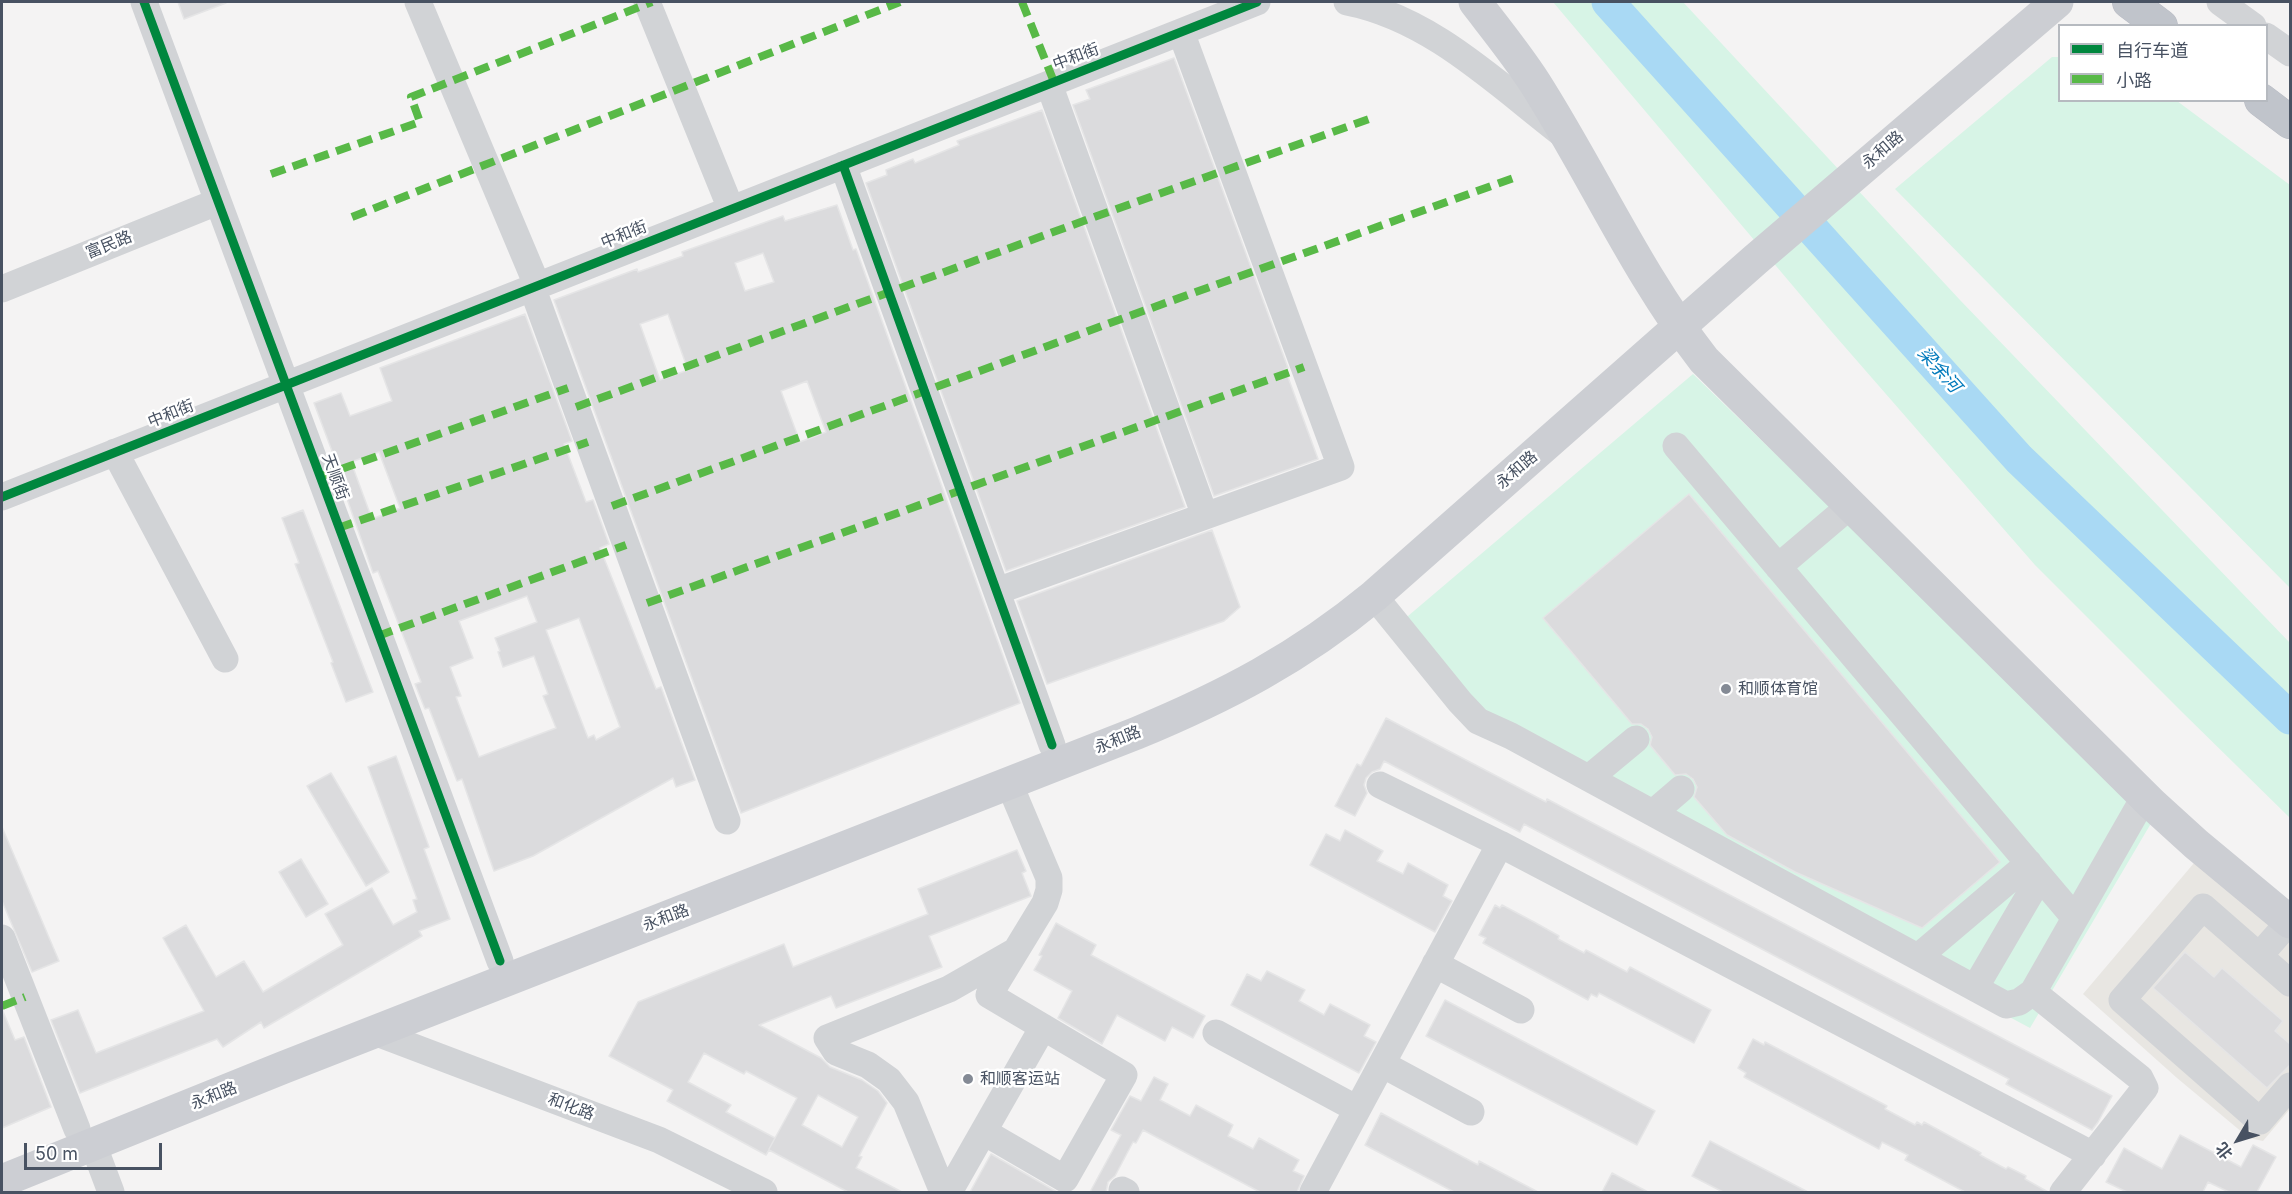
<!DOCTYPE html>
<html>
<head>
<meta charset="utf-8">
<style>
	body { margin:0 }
	#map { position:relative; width:2292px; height:1194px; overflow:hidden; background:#f4f3f3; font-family:Inter,"Noto Sans SC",sans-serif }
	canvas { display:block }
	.frame { position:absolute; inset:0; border:3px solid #485262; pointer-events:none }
	.legend { position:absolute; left:2058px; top:24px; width:210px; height:78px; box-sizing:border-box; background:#fff; border:2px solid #b6bac0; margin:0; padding:8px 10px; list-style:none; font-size:18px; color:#485262 }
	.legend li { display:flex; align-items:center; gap:12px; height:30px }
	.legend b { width:30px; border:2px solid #b6bac0 }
	.north { position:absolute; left:2208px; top:1110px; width:60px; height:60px; -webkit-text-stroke:4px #fff; paint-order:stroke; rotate:232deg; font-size:16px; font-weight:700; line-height:24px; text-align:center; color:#485262 }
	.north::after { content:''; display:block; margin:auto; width:21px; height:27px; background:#485262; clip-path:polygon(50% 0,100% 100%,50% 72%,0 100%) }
	.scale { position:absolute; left:24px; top:1143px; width:138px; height:27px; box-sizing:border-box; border:3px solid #485262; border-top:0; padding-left:8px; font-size:18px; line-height:21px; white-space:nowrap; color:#485262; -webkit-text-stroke:4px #fff; paint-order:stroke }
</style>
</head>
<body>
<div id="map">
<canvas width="2292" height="1194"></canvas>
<div class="frame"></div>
<ul class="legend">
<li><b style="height:8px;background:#00873e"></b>自行车道</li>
<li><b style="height:8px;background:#58b947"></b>小路</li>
</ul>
<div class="north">北</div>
<div class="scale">50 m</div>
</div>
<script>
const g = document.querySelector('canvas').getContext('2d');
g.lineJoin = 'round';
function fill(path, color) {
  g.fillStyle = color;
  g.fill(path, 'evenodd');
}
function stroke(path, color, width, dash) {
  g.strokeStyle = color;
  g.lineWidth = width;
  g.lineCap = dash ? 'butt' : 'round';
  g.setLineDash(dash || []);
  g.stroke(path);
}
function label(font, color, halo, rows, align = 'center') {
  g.font = font + ' Inter,"Noto Sans SC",sans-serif';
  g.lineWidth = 5;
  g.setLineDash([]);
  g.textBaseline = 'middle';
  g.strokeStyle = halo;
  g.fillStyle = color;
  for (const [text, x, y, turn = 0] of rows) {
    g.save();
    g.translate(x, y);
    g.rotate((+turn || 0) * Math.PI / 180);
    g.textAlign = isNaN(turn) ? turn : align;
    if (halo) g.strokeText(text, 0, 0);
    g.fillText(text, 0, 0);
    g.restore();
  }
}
fill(new Path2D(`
	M2194,863L2290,942V1109L2263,1141L2249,1138L2177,1078L2083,994Z`), '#e8e6e2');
fill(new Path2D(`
	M1553,2H1683L1960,300L2290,643V818L2183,713L2035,565L1831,331Z
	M2052,57H2059L2060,100L2177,101L2290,185V588L1895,189Z
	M1693,374L2153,820L2030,1028L1478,733L1458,717L1388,633Z`), '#d7f4e6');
stroke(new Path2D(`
	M1608,2L2019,459L2290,718`), '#a9d9f4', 33);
const building = new Path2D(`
	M178,2H226V3L184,19Z
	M1174,58L1288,368L1285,369L1318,459L1214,496L1073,105L1090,99L1086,90Z
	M1042,110L1185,507L1006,571L866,183L887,175L886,170L913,159L915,163L959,145L957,141Z
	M837,205L853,250L856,249L1020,703L741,813L554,300L637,269L638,272L683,256L682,252L783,216L785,221ZM763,253L774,282L745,291L735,263ZM668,314L688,370L660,380L640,324ZM807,381L826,432L800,442L781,391Z
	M525,314L572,441L564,444L586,502L593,500L609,544L600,548L656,689L661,687L695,780L676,787L673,778L533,856L494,871L462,779L457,781L429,708L425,709L415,684L421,682L378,571L373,573L339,476L341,475L314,403L341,393L350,416L392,401L380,368ZM379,452L400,508L372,519L351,462ZM527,596L537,622L495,638L500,651L498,652L503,667L534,656L548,694L543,696L556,728L479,757L456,697L461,696L450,667L473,658L459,621ZM579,618L620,727L596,740L594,735L588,738L546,630Z
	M1689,494L2000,862L1922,928L1795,872L1727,835L1694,797L1697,787L1693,779L1686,774L1675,775L1650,745L1652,737L1648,729L1641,724H1632L1543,618Z
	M303,510L373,692L346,702L331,663L333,662L295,564L299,563L282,518Z
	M1212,530L1240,607L1224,621L1047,684L1017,601Z
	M1386,718L1546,802L1547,799L2112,1096L2098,1122L2092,1130L2006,1084L2009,1079L1524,824L1520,832L1384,761L1380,769L1372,772L1366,778L1364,785L1367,793L1355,816L1335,806L1357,764L1361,766Z
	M396,756L429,847L424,849L450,919L419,931L422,936L264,1028L261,1022L223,1047L217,1039L80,1093L51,1020L78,1010L96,1053L204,1011L163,938L186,925L216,977L244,961L263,992L343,945L325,914L372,888L393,925L417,912L413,900L417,899L368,767Z
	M331,773L389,872L366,886L307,786Z
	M2,827L59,961L32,972L2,901Z
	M1345,830L1383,851L1377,861L1403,874L1408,863L1448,885L1443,896L1452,901L1435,932L1310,865L1326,834L1340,841Z
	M1017,850L1026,871L1022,873L1031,896L929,936L942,967L836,1008L831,996L759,1025L821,1058L830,1067L862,1080L878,1091L887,1103L859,1156L862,1157L856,1168L902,1192H848L769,1150L766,1155L667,1101L673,1090L609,1056L638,1002L784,944L793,967L928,914L918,889ZM704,1053L744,1074L746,1071L797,1098L769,1149L775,1138L726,1112L731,1105L688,1082ZM818,1095L858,1117L842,1147L802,1125Z
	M301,859L328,904L306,917L279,872Z
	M1495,905L1500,908L1502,905L1534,922L1559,936L1558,939L1584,953L1586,950L1627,972L1630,967L1711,1010L1694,1043L1599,993L1597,997L1591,994L1588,1000L1483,943L1486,938L1479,935Z
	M1056,923L1096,945L1091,955L1205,1016L1193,1038L1172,1027L1165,1041L1117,1015L1102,1044L1058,1018L1072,991L1034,970L1042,956L1039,955Z
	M2185,952L2214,977L2222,968L2283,1021L2275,1031L2290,1044V1065L2267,1088L2153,988Z
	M1267,971L1305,990L1299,1001L1324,1015L1330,1004L1370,1025L1364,1036L1376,1042L1359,1073L1231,1005L1247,974L1261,981Z
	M1445,1000L1655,1111L1637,1145L1426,1036Z
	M2,1009L15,1040L24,1037L51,1107L2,1128Z
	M1753,1039L1764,1045L1765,1042L1887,1106L1885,1109L1915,1125L1917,1122L1922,1125L1924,1122L1981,1153L1980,1155L2006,1169L2008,1167L2026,1176L2025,1179L2048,1192H1965L1905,1160L1908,1155L1882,1142L1879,1149L1744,1077L1746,1073L1738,1068Z
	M1154,1077L1168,1084L1160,1100L1190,1116L1196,1105L1233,1125L1228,1136L1240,1142L1253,1149L1259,1138L1299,1160L1293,1171L1304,1176L1297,1192H1260L1143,1130L1136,1143L1133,1142L1115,1176L1108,1182L1106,1192H1090L1121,1135L1111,1130L1130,1096L1141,1101Z
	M1381,1113L1478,1165L1479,1161L1538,1192H1454L1365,1145Z
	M2180,1135L2241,1167L2253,1145L2276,1157L2257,1192H2229L2208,1182L2203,1192H2127L2106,1182L2124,1148L2162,1169Z
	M1710,1141L1808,1192H1723L1692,1176Z
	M991,1154L1057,1192H970Z
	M1612,1173L1648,1192H1602Z`);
fill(building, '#dbdbdd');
stroke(building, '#e5e5e6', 1.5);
const highway = new Path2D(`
	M2129,2L2161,26
	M2261,100L2290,122`);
stroke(highway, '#b8bbc3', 34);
stroke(new Path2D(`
	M144,2L500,961
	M418,2L537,285
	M647,2L731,209
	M1347,2C1430,18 1495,82 1561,133
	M2220,2L2253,26
	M2266,36L2290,53
	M1049,84L1205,516
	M843,165L1052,745
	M532,287L727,821
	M2,289L217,202
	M1676,446L2075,918
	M115,452L225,659
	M2,497L1257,2
	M1778,567L1851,505
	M997,591L1341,467L1181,32
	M1374,596L1460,702L1478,721L1511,736L2006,1005L2019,1002L2033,992L2145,796
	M1589,778L1636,739
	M1380,785L1500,844L2093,1155
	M1653,813L1681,789
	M2,938L77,1129
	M2259,956L2290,921
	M1918,957L2029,863
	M1435,964L1521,1010
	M2290,983L2203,907L2122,1000L2260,1121L2290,1086
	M1975,988L2040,877
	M2033,992L2140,1078L2145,1088L2063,1192
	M374,1032L659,1140L764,1192
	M1216,1033L1357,1109
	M1382,1064L1471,1112
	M984,1132L1065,1179L1124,1075L989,995L1045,903L1049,890V878L1009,783
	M93,1144L111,1192
	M1122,1190L1126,1192
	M943,1192L906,1102L889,1080L868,1065L836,1052L827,1038L949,989L1012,953
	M949,1192L1043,1027
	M1313,1192L1500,844`), '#d1d3d6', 27);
stroke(new Path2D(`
	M1475,2C1495,28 1517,55 1535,83C1593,174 1637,274 1704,360L2152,804L2196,844L2290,922
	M2,1181L282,1068L1137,733C1226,696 1299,658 1374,596L1755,260L2057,2`), '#ccced3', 33);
stroke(highway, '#c0c4cb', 33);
stroke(new Path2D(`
	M1022,2L1054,82
	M271,174L420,122L411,97L652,2
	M352,217L900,2
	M576,407L1097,216L1372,118
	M319,477L568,388
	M612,506L1132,315L1519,176
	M338,528L588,442
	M647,603L1304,367
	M378,636L626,545
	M2,1006L25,997`), '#58b947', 8, [15, 8]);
stroke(new Path2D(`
	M144,2L500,961
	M843,165L1052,745
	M2,497L1257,2`), '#00873e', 9);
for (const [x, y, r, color] of [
	[1726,689,6,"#848a95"],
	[968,1079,6,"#848a95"]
]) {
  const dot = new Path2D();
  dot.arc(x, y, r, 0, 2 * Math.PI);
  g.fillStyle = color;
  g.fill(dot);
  stroke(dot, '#fff', 2);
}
label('16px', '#485262', '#fff', [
	["中和街",1076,57,-21],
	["永和路",1883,150,-41],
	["中和街",624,235,-22],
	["富民路",109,245,-22],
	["中和街",171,414,-22],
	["永和路",1517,470,-41],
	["天顺街",335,477,70],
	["永和路",1118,740,-22],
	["永和路",666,918,-21],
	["永和路",214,1096,-22],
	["和化路",571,1107,21]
]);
label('16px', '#485262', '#fff', [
	["和顺体育馆",1738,689],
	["和顺客运站",980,1079]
], 'left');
label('italic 18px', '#017abc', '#fff', [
	["梁余河",1939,370,48]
]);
</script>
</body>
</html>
